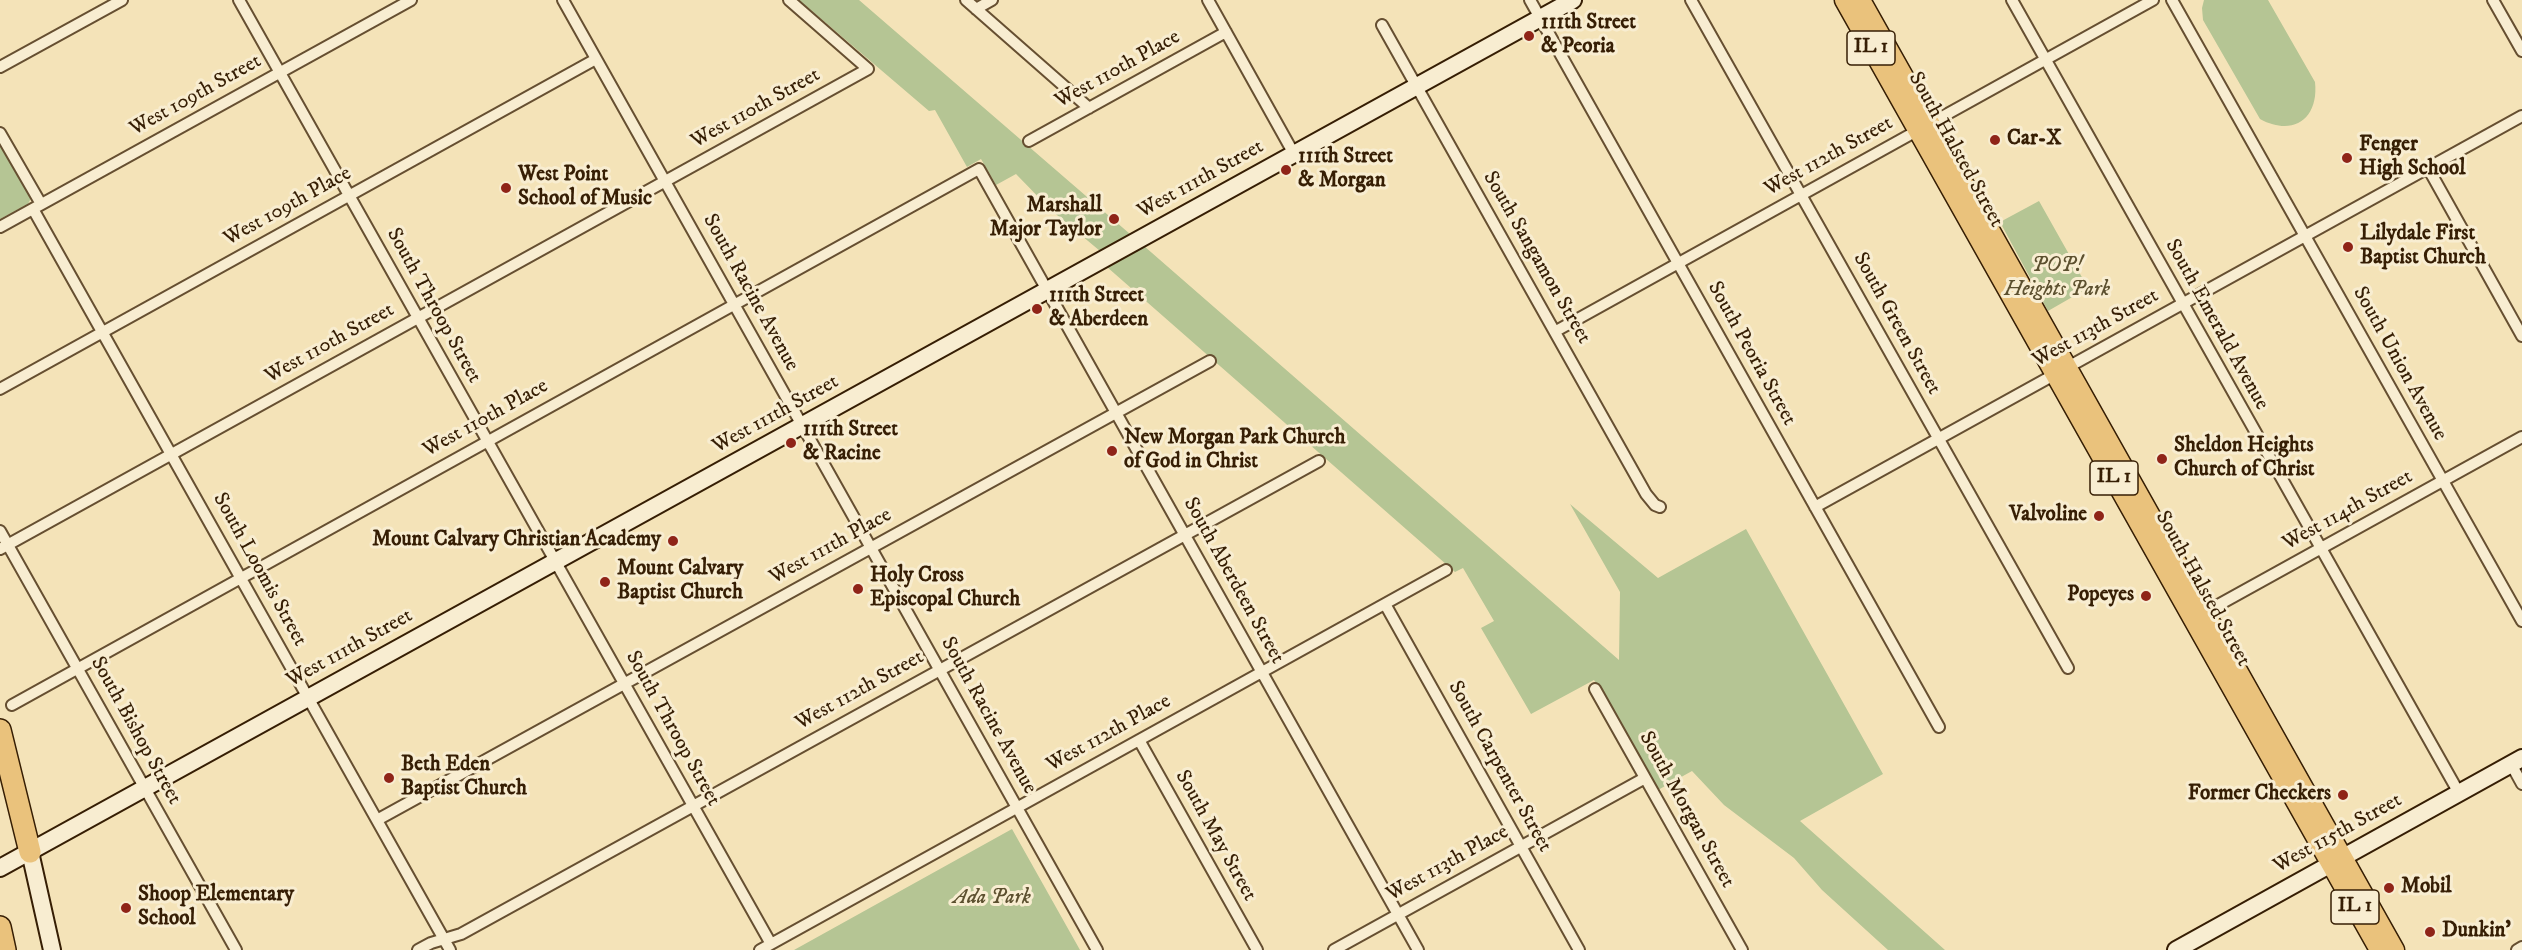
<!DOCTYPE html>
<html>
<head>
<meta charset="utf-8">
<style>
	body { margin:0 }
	canvas { display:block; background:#f4e3b8 }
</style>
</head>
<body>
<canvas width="2522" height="950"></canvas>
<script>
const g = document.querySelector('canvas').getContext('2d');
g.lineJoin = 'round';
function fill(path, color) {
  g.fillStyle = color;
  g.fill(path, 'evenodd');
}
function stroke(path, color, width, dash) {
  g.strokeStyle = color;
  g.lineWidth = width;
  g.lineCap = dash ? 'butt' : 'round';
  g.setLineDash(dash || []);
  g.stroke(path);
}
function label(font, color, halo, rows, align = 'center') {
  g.font = font + ' "IM FELL DW Pica",serif';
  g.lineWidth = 6;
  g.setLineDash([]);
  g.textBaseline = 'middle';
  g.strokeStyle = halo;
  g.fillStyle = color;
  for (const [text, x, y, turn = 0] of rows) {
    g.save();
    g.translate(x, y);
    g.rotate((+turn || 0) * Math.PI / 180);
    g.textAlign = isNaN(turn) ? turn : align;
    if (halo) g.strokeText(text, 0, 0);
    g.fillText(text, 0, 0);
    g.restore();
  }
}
fill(new Path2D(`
	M799,0H859L1130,234L1100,251L1051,210L1016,174L996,185L981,159L967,167L935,110L929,111Z
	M2204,0H2268L2315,82C2319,119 2293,137 2260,119L2203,20L2202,8Z
	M0,141L31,198L28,204L0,219Z
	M2039,201L2088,288L2048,311L2000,222Z
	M1144,246L1619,660L1620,592L1570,504L1658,578L1746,529L1883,774L1800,821L1945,950H1888L1822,890L1794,858L1724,805L1692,771L1658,790L1594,680L1531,714L1481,628L1494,621L1463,568L1455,572L1107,267Z
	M1012,829L1080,950H794Z`), '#b5c594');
const street = new Path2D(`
	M239,0L771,944
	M563,0L1097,950
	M966,0L1089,108
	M1208,0L1294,154
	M1530,0L1939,727
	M1691,0L2068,668
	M2012,0L2459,793
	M2172,0L2522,621
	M2493,0L2522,51
	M976,9L992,0
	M1382,25L1646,494L1655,505L1660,507
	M0,67L122,0
	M0,133L41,204
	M1029,141L1226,32
	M2428,168L2522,336
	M33,209L450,950
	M0,227L411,0
	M1556,331L2153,0
	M0,389L596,59
	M1815,507L2522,116
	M0,531L236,950
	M0,549L868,69L789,0
	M1385,604L1579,950
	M2202,614L2522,437
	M1595,689L1742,950
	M12,705L979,169L1418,950
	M1139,740L1257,950
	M2511,764L2522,784
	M377,820L1210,361
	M418,950L431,943L461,934L1319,461
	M760,950L1446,570
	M1334,950L1645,778
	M2517,950L2522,947`);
const secondary = new Path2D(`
	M30,852L52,950
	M0,868L1573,0
	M2176,950L2522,758`);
const primary = new Path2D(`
	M1844,0L2379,950
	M1861,0L2395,950`);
const highway = new Path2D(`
	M0,730L30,852
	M0,927L5,950`);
stroke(street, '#664f31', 14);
stroke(secondary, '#361e04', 20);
stroke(primary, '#361e04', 21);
stroke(highway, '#361e04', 24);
stroke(street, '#f8edd1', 10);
stroke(secondary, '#f8edd1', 16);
stroke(primary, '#eac27c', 18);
stroke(highway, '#eac27c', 21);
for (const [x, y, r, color] of [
	[1529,36,6,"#8f2418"],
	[1995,140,6,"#8f2418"],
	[2347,158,6,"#8f2418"],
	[1286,170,6,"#8f2418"],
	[506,188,6,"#8f2418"],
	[1114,219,6,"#8f2418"],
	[2348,247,6,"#8f2418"],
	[1037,309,6,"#8f2418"],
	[791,443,6,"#8f2418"],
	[1112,451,6,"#8f2418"],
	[2162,459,6,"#8f2418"],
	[2099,516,6,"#8f2418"],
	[673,541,6,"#8f2418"],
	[605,582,6,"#8f2418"],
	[858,589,6,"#8f2418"],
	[2146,596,6,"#8f2418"],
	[389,778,6,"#8f2418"],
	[2343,795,6,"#8f2418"],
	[2389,888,6,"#8f2418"],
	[126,908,6,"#8f2418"],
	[2430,932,6,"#8f2418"]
]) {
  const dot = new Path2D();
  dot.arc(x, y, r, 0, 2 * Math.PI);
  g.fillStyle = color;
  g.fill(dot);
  stroke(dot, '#f8edd1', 2);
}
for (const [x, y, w] of [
	[1871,48,48],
	[2114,478,48],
	[2355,907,48]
]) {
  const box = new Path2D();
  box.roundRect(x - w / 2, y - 17, w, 34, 4.5);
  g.fillStyle = '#f8edd1';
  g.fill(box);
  stroke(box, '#361e04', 1.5);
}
label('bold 20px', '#361e04', null, [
	["IL 1",1871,48],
	["IL 1",2114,478],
	["IL 1",2355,907]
]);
label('bold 21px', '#361e04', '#f8edd1', [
	["111th Street",1541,24],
	["& Peoria",1541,48],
	["Car-X",2007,140],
	["Fenger",2359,146],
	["High School",2359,170],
	["111th Street",1298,158],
	["& Morgan",1298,182],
	["West Point",518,176],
	["School of Music",518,200],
	["Marshall",1102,207,"right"],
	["Major Taylor",1102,231,"right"],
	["Lilydale First",2360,235],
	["Baptist Church",2360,259],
	["111th Street",1049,297],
	["& Aberdeen",1049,321],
	["111th Street",803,431],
	["& Racine",803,455],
	["New Morgan Park Church",1124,439],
	["of God in Christ",1124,463],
	["Sheldon Heights",2174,447],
	["Church of Christ",2174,471],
	["Valvoline",2087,516,"right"],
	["Mount Calvary Christian Academy",661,541,"right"],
	["Mount Calvary",617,570],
	["Baptist Church",617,594],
	["Holy Cross",870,577],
	["Episcopal Church",870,601],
	["Popeyes",2134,596,"right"],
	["Beth Eden",401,766],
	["Baptist Church",401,790],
	["Former Checkers",2331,795,"right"],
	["Mobil",2401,888],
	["Shoop Elementary",138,896],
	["School",138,920],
	["Dunkin'",2442,932]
], 'left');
label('21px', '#361e04', '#f8edd1', [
	["West 110th Place",1118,70,-29],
	["West 109th Street",196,96,-29],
	["West 110th Street",756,109,-29],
	["South Halsted Street",1955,150,61],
	["West 112th Street",1829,157,-29],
	["West 111th Street",1201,180,-29],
	["West 109th Place",288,207,-29],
	["South Sangamon Street",1536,258,60],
	["South Racine Avenue",750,293,61],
	["South Throop Street",433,306,61],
	["South Green Street",1896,324,61],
	["South Emerald Avenue",2216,325,61],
	["West 113th Street",2096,329,-29],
	["West 110th Street",330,344,-29],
	["South Peoria Street",1751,354,61],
	["South Union Avenue",2399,364,61],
	["West 111th Street",776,415,-29],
	["West 110th Place",486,419,-29],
	["West 114th Street",2348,511,-29],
	["West 111th Place",831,547,-29],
	["South Loomis Street",259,570,61],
	["South Aberdeen Street",1233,581,61],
	["South Halsted Street",2202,589,61],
	["West 111th Street",350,649,-29],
	["West 112th Street",860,691,-29],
	["South Racine Avenue",988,716,61],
	["South Throop Street",672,729,61],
	["South Bishop Street",135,731,61],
	["West 112th Place",1109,734,-29],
	["South Carpenter Street",1499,767,61],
	["South Morgan Street",1686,810,61],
	["West 115th Street",2338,834,-29],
	["South May Street",1215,836,61],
	["West 113th Place",1448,864,-29]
]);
label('italic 21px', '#5c502f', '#f8edd1', [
	["POP!",2057,267],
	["Heights Park",2057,291],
	["Ada Park",992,899]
]);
</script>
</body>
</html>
